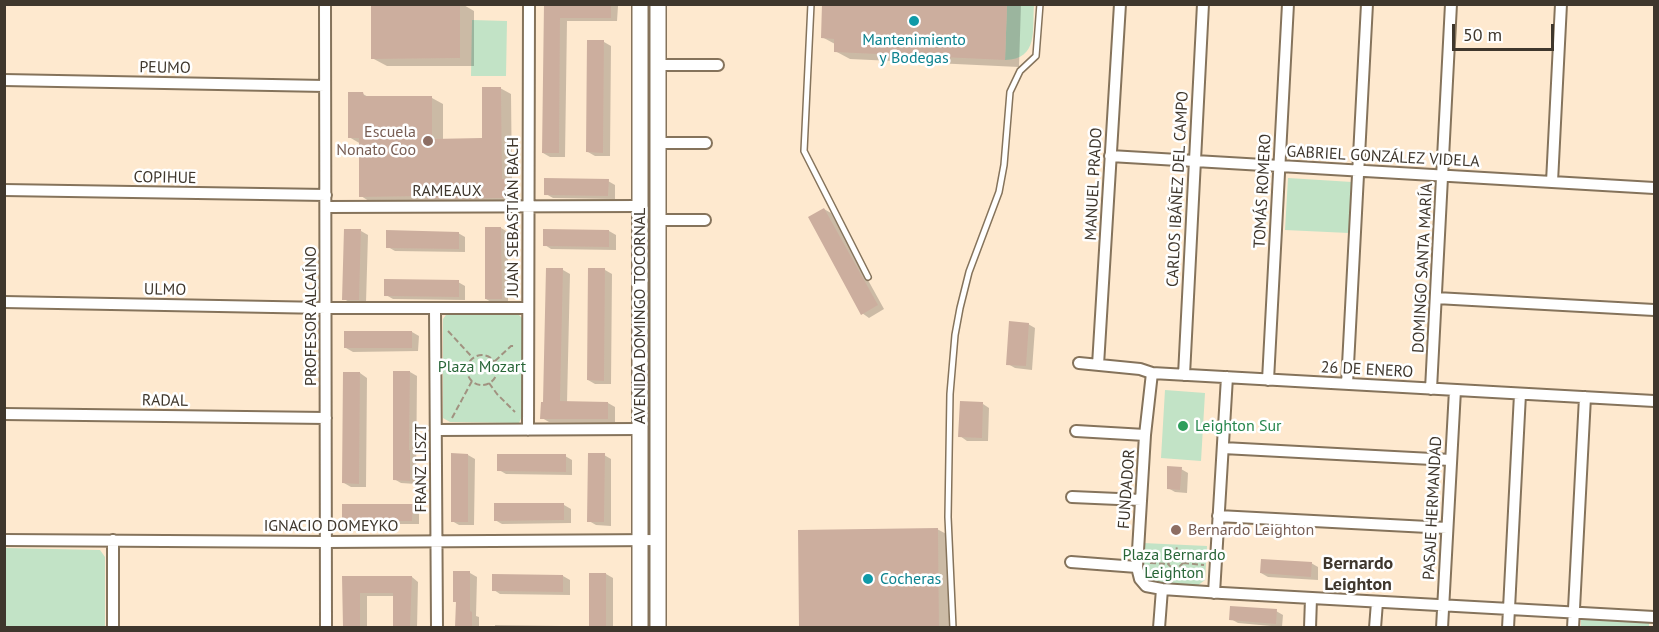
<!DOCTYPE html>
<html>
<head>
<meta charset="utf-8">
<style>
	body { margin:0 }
	#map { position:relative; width:1659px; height:632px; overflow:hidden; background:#fee9cf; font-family:"PT Sans",sans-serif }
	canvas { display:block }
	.frame { position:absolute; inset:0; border:6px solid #3f372d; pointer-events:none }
	.scale { position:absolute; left:1452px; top:24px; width:102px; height:27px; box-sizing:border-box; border:3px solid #3f372d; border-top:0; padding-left:8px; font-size:18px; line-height:21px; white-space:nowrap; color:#3f372d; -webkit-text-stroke:4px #fff; paint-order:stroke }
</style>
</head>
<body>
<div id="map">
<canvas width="1659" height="632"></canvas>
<div class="frame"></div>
<div class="scale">50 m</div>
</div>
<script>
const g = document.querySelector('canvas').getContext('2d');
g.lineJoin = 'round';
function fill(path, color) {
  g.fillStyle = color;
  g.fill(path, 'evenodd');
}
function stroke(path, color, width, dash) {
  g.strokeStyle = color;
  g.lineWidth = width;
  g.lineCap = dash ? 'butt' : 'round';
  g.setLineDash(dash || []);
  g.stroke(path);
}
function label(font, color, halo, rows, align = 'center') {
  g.font = font + ' "PT Sans",sans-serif';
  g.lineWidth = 5;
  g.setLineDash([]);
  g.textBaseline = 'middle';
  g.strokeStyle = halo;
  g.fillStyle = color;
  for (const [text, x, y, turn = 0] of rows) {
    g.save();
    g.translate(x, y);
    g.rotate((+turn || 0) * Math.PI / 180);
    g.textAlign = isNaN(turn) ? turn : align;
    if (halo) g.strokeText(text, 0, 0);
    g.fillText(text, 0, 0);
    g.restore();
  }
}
fill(new Path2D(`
	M1007,5H1034C1032,30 1039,59 1005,60Z
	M472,20L507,21L506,76H471Z
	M1288,178L1352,182L1349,233L1285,230Z
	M448,312H516L522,318V416L519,423L450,422L443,418V319Z
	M1165,390L1205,393L1201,461L1161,458Z
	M1143,543L1207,546L1205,580L1197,586L1150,583L1142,575Z
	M5,548L100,550L105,557V627H5Z
	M1581,617L1649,620V627L1581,628Z`), '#c2e3c6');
fill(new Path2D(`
	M372,4H462L474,11V66H387L372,58Z
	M546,4H614L618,6L617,21H567L565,157H550L543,153Z
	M824,4H1021L1019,67L850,59L835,51V44L822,37Z
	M604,42L611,46L610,156H595L588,152Z
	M500,88L511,94L512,185L516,187V203L439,204L434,201L372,203L361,196V144L349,137L363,94L370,98H432L443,104V140L484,139Z
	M608,181L615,185V199L553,198L546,194Z
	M824,209L831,213L884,309L869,318L862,313Z
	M486,228H501L508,232V303H493L486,299Z
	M545,230L609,231L616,235V250L551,249L545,245Z
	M361,231L368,235L366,303H351L344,299Z
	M458,233L465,237V252L395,251L388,247Z
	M548,269L563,270L570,274L567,403H608L615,407V422H549L542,418L545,403Z
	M605,270L612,274L611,384H595L588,380Z
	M458,282L465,286V300L393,299L386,295Z
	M1028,324L1035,328L1032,370L1015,368L1008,364Z
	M412,332L419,336L418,351L353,352L346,348Z
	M395,372H410L417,376L416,484L401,483L394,479Z
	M360,373L367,378L366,487H351L344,483Z
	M983,404L989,408L988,441H967L960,436Z
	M468,455L475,459L474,525H459L452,521Z
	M604,455L611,459V526L596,525L589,521Z
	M565,456L572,460V475L506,474L499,470Z
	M1181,469L1188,473L1187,493L1175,492L1168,488Z
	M564,505L571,509V523L502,524L495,520Z
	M412,506L419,510V524H350L343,520Z
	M937,529L952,537L953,628H801L799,531Z
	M1311,563L1318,567V580L1268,577L1261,573Z
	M470,573L477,577L476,616L479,617V628H457V603L454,601Z
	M591,574H606L613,578V628H590Z
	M563,576L570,580V595L500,594L494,590Z
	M412,577L418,582L417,628H394L395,596H367V628H344V578Z
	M1276,611L1283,615L1282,627L1238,623L1231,619Z
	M495,625L562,626L563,628H495Z`), '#0003');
fill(new Path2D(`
	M371,4H460V58L371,59Z
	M544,4H611V18H560L559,153H542Z
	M822,4H1007L1005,60L834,52V39L821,38Z
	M587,40H604L603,153L586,152Z
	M482,87H501L502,179H505V198L427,199V196L359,197V138H348V92H363L364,96H432V139L482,138Z
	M544,178L609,179L608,196L544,195Z
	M824,208L878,305L861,315L808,217Z
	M485,227H501L502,299H485Z
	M344,229H361L359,300H342Z
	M543,229L609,230V247L543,246Z
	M386,230L459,232V249L386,248Z
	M546,268H563L560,401L608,402V419H540L541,402H543Z
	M588,268H605L604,381L587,380Z
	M384,279L459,280V297L384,296Z
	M1009,321L1029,323L1026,366L1006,365Z
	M344,331H412V348H344Z
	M393,371H410L409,450H410V481L393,480Z
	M343,372H360L359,484L342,483Z
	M960,401L983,402L982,438L958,437Z
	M451,453L468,454V522H451Z
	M588,453H605L604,522H587Z
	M497,454H566V472L497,471Z
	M1167,466L1182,467L1180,490L1167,489Z
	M494,503H564V520L494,521Z
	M342,504H413L412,521H342Z
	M938,528L939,627H799L798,530Z
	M1261,559L1312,562L1311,577L1260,573Z
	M453,571H470V611L472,612V627H455L456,602H453Z
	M589,573H606V627H589Z
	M492,574L563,575V592L492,591Z
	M342,576H412L410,627H393V593H360V627H343Z
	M1230,606L1277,609L1276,624L1229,620Z`), '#ccae9e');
const lane = new Path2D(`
	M811,4L804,151L868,277
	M953,628L948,517L950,394L955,335L960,308L969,272L999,192L1004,165L1010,92L1020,71L1036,56L1040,4`);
const street = new Path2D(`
	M325,4L326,628
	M658,65H718
	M4,80L325,86
	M658,143H706
	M1110,156L1654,188
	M1552,182L1561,4
	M4,190L326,195
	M326,207L640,206
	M658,220H705
	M1436,298L1654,310
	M4,302L326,308H528
	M435,308L437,628
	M1079,363L1140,369L1152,373L1654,401
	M1098,365L1120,4
	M1152,373L1145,435L1137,567L1140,579L1146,586L1162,589L1222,593L1654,617
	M1184,375L1203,4
	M1268,380L1288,4
	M1347,384L1367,4
	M1431,389L1451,4
	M4,414L326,418
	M436,430L640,429
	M528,430L529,4
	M1076,431L1145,435
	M1223,448L1451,460
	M1072,497L1141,500
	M1218,516L1447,528
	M4,540L326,542L658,540
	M1071,562L1137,567
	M1214,593L1227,377
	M113,628V540
	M1159,628L1162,589
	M1310,628L1311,598
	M1375,628L1377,602
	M1442,628L1455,390
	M1508,628L1520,394
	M1573,628L1585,397`);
const secondary = new Path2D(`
	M640,4V628
	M658,4V628`);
stroke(lane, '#85735b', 8);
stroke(street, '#85735b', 14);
stroke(secondary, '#85735b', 18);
stroke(new Path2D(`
	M448,331L472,357
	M467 370a15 15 0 1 1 30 0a15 15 0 1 1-30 0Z
	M495,361L511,346H516
	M489,383L497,394L515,412
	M452,418L472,381
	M1176,556L1183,563L1175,571L1168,564L1176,556L1177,545
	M1150,563L1168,564
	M1183,563L1204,565`), '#a19280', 2, [6, 3]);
stroke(lane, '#fff', 5);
stroke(street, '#fff', 10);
stroke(secondary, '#fff', 15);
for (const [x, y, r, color] of [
	[914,21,6,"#0f9aa8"],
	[428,141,6,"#8d6e63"],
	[1183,426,6,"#2e9e5b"],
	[1176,530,6,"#8d6e63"],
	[868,579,6,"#0f9aa8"]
]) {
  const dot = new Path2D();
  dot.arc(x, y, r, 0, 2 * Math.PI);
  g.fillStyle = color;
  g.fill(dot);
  stroke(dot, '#fff', 2);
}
label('16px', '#0d838f', '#fff', [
	["Mantenimiento",914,40],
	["y Bodegas",914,58],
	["Cocheras",880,579,"left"]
]);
label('16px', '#3f372d', '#fff', [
	["PEUMO",165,68,1],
	["GABRIEL GONZÁLEZ VIDELA",1383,157,3],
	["COPIHUE",165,178,1],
	["MANUEL PRADO",1094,184,-87],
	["CARLOS IBÁÑEZ DEL CAMPO",1178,189,-87],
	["RAMEAUX",447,191],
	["TOMÁS ROMERO",1263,191,-87],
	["JUAN SEBASTIÁN BACH",513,217,-90],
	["DOMINGO SANTA MARÍA",1423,268,-87],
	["ULMO",165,290,1],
	["PROFESOR ALCAÍNO",311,316,-90],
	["AVENIDA DOMINGO TOCORNAL",640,316,-90],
	["26 DE ENERO",1367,370,3],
	["RADAL",165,401,1],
	["FRANZ LISZT",421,468,-90],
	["FUNDADOR",1127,489,-86],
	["PASAJE HERMANDAD",1433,508,-87],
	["IGNACIO DOMEYKO",331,526]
]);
label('16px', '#785e54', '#fff', [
	["Escuela",416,132],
	["Nonato Coo",416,150],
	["Bernardo Leighton",1188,530,"left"]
], 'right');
label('16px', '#296638', '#fff', [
	["Plaza Mozart",482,367],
	["Plaza Bernardo",1174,555],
	["Leighton",1174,573]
]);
label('16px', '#27864d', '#fff', [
	["Leighton Sur",1195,426]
], 'left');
label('bold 18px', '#3f372d', '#fff', [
	["Bernardo",1358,564],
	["Leighton",1358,585]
]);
</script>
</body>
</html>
